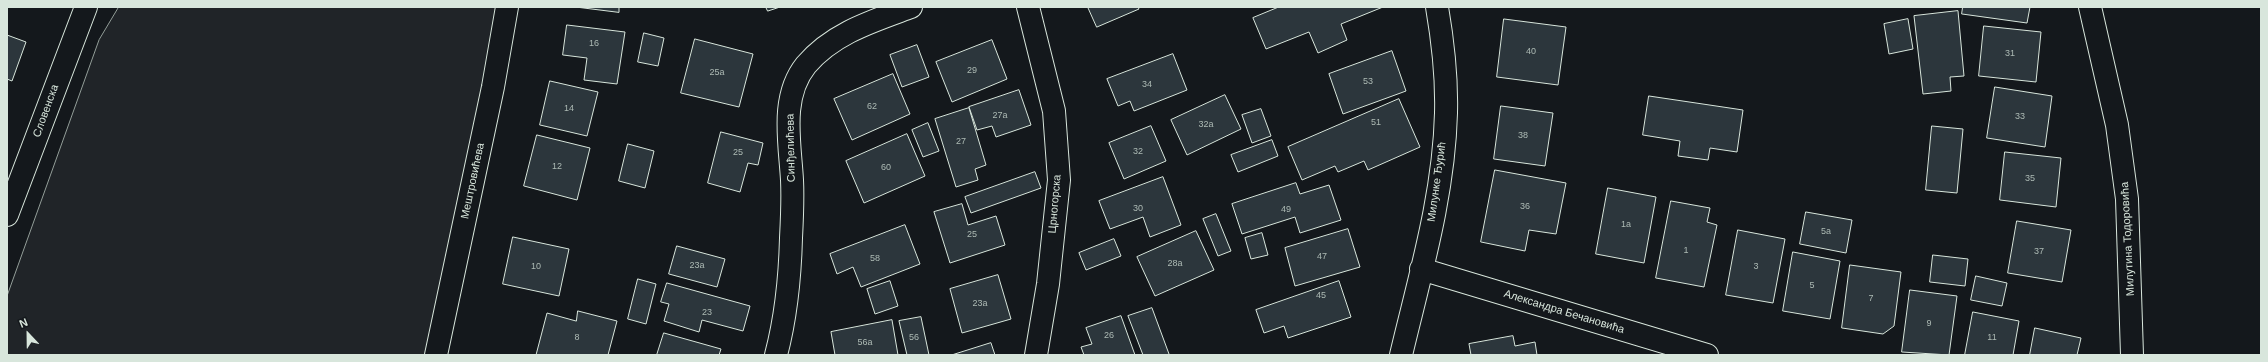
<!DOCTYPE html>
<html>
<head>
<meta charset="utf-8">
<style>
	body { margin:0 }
	#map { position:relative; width:2268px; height:362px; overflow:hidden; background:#14181c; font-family:Arial,sans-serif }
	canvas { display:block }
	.frame { position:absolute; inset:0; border:8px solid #d8e6dc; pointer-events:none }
	.north { position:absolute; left:8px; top:314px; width:40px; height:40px; -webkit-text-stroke:3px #14181c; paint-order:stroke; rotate:338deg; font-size:11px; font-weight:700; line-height:16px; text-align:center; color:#d8e6dc }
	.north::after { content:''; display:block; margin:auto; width:14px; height:18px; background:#d8e6dc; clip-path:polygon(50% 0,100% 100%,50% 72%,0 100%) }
</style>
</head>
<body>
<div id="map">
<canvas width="2268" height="362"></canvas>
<div class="frame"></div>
<div class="north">N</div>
</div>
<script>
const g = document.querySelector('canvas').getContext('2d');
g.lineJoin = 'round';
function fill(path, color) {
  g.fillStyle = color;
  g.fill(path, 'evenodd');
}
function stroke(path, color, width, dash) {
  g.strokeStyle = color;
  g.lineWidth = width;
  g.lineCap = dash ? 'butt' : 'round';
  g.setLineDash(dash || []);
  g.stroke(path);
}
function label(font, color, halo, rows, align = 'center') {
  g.font = font + ' Arial,sans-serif';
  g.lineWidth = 3;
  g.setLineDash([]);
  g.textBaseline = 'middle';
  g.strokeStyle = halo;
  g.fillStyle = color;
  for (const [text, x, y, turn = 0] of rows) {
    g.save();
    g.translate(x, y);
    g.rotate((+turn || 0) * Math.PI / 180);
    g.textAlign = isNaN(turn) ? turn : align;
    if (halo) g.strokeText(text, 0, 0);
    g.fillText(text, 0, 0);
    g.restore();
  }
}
const green = new Path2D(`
	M119,7H499V20L425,355H7V296L99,40Z`);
fill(green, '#202428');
stroke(green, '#939e99', 1);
const building = new Path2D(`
	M576,7H619V12Z
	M766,7H780L768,11Z
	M1088,7H1138L1139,9L1097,27Z
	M1279,7H1383L1341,24L1347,40L1318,53L1309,32L1266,49L1253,18Z
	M1963,7H2030L2027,23L1962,14Z
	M1958,11L1964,76L1950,77L1951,91L1923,94L1914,16Z
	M1504,19L1566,27L1558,85L1497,77Z
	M1908,19L1913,49L1889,54L1884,24Z
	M567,25L625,32L617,84L584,80L587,58L563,55Z
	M1984,26L2041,32L2036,82L1979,76Z
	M644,33L664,38L658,66L638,62Z
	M7,35L26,42L12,81L7,79Z
	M695,39L753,54L739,107L681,93Z
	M992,40L1007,79L952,102L936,62Z
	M917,45L929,77L902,87L890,55Z
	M1392,51L1406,91L1343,114L1329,74Z
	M1173,54L1187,90L1134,111L1130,101L1118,106L1107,79Z
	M893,74L910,114L852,140L834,99Z
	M550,81L598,92L587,136L540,125Z
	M1995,87L2052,96L2045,147L1987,138Z
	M1019,90L1031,125L996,137L992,126L977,130L969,107Z
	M1225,95L1241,129L1187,155L1171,120Z
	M1649,96L1743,110L1737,152L1710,148L1708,160L1678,156L1680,141L1643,135Z
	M1399,99L1420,147L1368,170L1364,161L1338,172L1335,166L1302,180L1288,147Z
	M1501,106L1553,113L1545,166L1494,159Z
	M969,108L986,165L975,169L978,180L956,187L935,119Z
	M1261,109L1271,136L1252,143L1242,115Z
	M928,123L939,151L923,157L912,130Z
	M1151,126L1166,161L1124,179L1109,143Z
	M1932,126L1963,129L1957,193L1926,190Z
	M721,132L763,143L758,165L748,163L740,192L708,183Z
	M907,134L925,176L864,203L846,161Z
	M537,135L590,148L577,200L524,186Z
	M1272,140L1278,156L1238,172L1231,155Z
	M628,144L654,151L645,188L619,181Z
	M2005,152L2061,158L2056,207L2000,200Z
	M1495,170L1566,183L1556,234L1529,230L1525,251L1481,242Z
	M1035,172L1041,188L971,213L965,197Z
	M1163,177L1181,225L1150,237L1143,217L1110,229L1099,201Z
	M1296,183L1300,194L1329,185L1341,220L1300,233L1295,217L1242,234L1232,204Z
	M1608,188L1656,197L1644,263L1596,254Z
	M1671,201L1710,208L1707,222L1717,225L1704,287L1656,278Z
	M962,204L968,225L996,216L1005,245L950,263L934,212Z
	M1806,212L1852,220L1846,253L1800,244Z
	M1216,214L1231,251L1218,256L1203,219Z
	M2017,221L2071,230L2062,282L2008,273Z
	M905,225L920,264L861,287L853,267L837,274L830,254Z
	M1348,229L1360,267L1295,286L1285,248Z
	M1738,230L1785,239L1773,303L1726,295Z
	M1196,231L1214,270L1155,296L1137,257Z
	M1262,233L1268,255L1251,259L1245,238Z
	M513,237L569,249L559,296L503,284Z
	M1114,239L1121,256L1086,270L1079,253Z
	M677,246L725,259L717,287L669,274Z
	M1793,252L1840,261L1830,319L1783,311Z
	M1933,255L1968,259L1965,286L1930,282Z
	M1850,265L1901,272L1894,326L1883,334L1842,328Z
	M998,275L1011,319L962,333L950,289Z
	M1976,276L2007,283L2002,306L1971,300Z
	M638,279L656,284L646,324L628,319Z
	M890,281L898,306L875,314L867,289Z
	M1339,281L1351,317L1288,338L1284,326L1264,333L1256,310Z
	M667,283L750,306L743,331L702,320L699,332L664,321L669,304L661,302Z
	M1910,290L1957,296L1949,355L1902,352Z
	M1152,308L1169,354L1168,355H1143L1128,316Z
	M578,311L617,321L608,355H536L547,313L576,321Z
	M1973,312L2019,321L2013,355H1965Z
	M1121,316L1135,355H1084L1081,347L1092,344L1086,328Z
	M921,317L929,355H907L899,321Z
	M892,320L898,355H835L831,332Z
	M2035,328L2081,338L2077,355H2030Z
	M664,333L721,349L719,355H657Z
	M1513,336L1515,346L1535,342L1537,355H1471L1469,344Z
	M991,343L995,355H952Z`);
fill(building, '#2c363c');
stroke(building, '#d8e6dc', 1);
const minor = new Path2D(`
	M1028,7L1054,111L1059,180L1048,284L1036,355
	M2090,7L2117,125L2127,199L2132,355
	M7,215L86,7
	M1421,269L1707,355
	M436,355L493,87L507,7
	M776,355C786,317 790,277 791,238C792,219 793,199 792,180C790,143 780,97 806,65C833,33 873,21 911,7
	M1401,355C1420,275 1444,195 1446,113C1447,77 1443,42 1437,7`);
stroke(minor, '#d8e6dc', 24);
stroke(minor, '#14181c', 22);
label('9px', '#adbab4', null, [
	["16",594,44],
	["40",1531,52],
	["31",2010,54],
	["29",972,71],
	["25a",717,73],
	["53",1368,82],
	["34",1147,85],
	["62",872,107],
	["14",569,109],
	["27a",1000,116],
	["33",2020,117],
	["51",1376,123],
	["32a",1206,125],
	["38",1523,136],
	["27",961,142],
	["32",1138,152],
	["25",738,153],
	["12",557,167],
	["60",886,168],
	["35",2030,179],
	["36",1525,207],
	["30",1138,209],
	["49",1286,210],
	["1a",1626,225],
	["5a",1826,232],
	["25",972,235],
	["1",1686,251],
	["37",2039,252],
	["47",1322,257],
	["58",875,259],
	["28a",1175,264],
	["23a",697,266],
	["10",536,267],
	["3",1756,267],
	["5",1812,286],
	["45",1321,296],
	["7",1871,299],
	["23a",980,304],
	["23",707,313],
	["9",1929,324],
	["26",1109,336],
	["8",577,338],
	["56",914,338],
	["11",1992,338],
	["56a",865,343]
]);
label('11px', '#d8e6dc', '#14181c', [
	["Словенска",46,111,-70],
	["Синђелићева",791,148,-91],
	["Мештровићева",473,181,-78],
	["Милунке Ђурић",1437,182,-82],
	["Црногорска",1055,204,-85],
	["Милутина Тодоровића",2128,239,-93],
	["Александра Бечановића",1564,312,17]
]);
</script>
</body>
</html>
